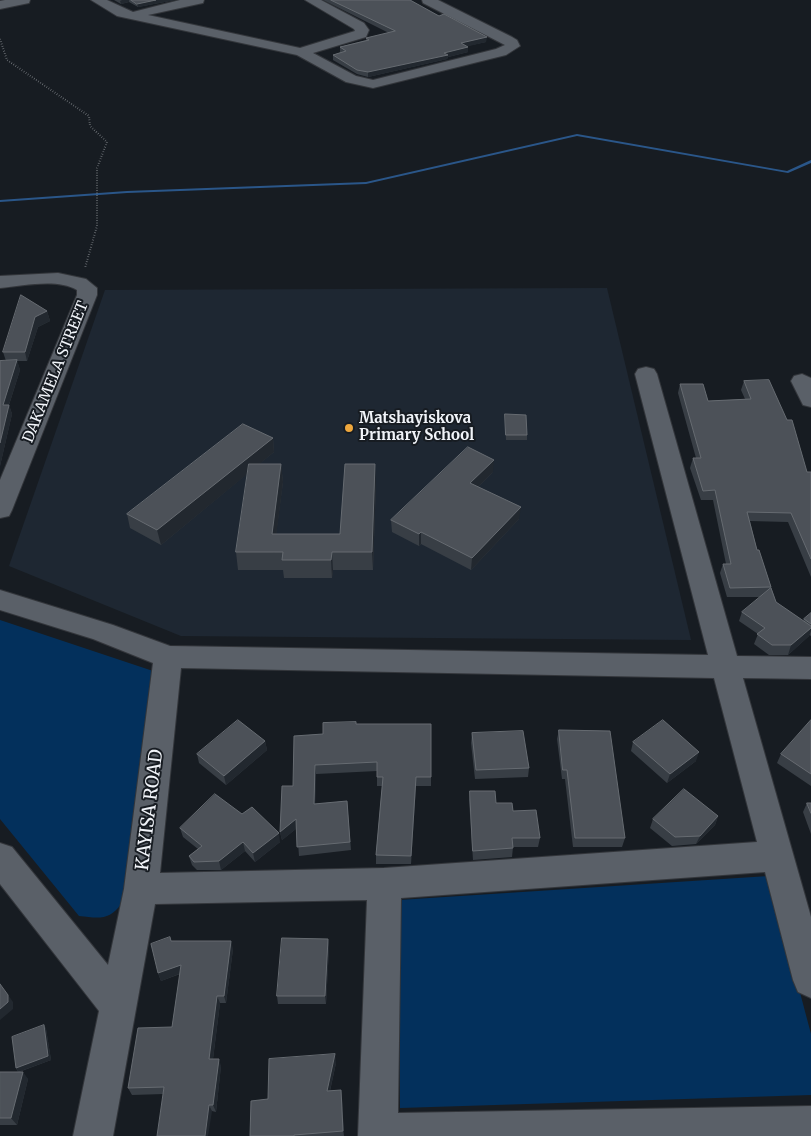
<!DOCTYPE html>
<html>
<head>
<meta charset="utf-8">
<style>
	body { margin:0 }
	canvas { display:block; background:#171c22 }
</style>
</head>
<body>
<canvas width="811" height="1136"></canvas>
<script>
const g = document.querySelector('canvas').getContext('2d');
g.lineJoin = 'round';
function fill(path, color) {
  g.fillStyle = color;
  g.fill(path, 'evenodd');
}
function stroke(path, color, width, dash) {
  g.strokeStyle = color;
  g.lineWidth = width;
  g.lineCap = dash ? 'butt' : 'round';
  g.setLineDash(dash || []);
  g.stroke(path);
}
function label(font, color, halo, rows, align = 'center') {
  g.font = font + ' Merriweather,serif';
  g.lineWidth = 4;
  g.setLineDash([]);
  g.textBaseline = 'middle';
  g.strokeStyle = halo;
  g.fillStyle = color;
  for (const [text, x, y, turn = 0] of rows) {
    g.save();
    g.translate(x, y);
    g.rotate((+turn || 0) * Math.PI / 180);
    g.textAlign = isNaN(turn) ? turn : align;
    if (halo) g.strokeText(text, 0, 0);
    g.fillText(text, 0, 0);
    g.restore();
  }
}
fill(new Path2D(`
	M607,288L691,640L181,636L9,566L105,290Z`), '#1e2732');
fill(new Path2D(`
	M0,620L153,671L122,903C109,921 99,918 79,916L0,819Z
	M769,876L811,1034V1095L400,1108L399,900Z`), '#03305c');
fill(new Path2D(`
	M577,134L787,171L811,160V163L788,173L577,136L366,184L127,193L0,202V200L127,191L366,182Z`), '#2a5689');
const street = new Path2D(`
	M5,0H30L29,3L0,9V1Z
	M91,0H107L133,12L180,0H204L203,3L148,15L300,48L355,31L354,29L305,0H321L364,23L369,30L366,37L313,53L356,76L373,80L496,49L505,45L423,3L422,0H438L512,37L517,40L520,46L506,55L373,88L346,82L297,55L117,16Z
	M58,273L86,279L97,288V295L12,510L9,516L0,518V480L77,295V290C57,278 23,286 0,288V276Z
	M646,367L654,369L657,374L737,656L811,657V679L743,678L811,917V998L798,992L793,980L765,872L401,898L398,1113L811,1106V1136H358L367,900L155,904L113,1136H73L99,1011L0,884V843L12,847L108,965L124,889L153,663L93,639L0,610V590L113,625L170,646L708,655L635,374L638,369ZM181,668L714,678L757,842L384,868L160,873Z
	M802,374L811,378V407L803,405L791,381L794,376Z`);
stroke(street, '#33363b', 2);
stroke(new Path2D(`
	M0,39L7,60L89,116L90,126L107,142L97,168V226L85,268`), '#8b8f94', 2, [0.5, 2]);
fill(street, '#5a6068');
fill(new Path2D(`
	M114,0H175L138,7L129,2L121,4Z
	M323,0H410L486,42L467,46L468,52L448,57L447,59L368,77L357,74L333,60V55L341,52H340V47L366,40V38L389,33Z
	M47,311L50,321L38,327L27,361H17L20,370L9,405L12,414L0,466V361H6L3,352Z
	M744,381L807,472H811V577L788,522L750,521L757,550H759L776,602L803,621L804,619L811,613V636L809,635V636L788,655H769L754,644L758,634L739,621L742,612L760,597H727L720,573L723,564H726L713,500H701L690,468L693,458H696L678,393L680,384L708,401L745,399L741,390Z
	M505,414L527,435V440H506Z
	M273,438L274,452L259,464H281L283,482L276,534H340L376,482L373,570H333L332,578H284L283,570H238L236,552L248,473L161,545L130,528L127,514Z
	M493,472L478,487L519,519L471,570L421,544L419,546L392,532L391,520Z
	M811,720V786L777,763L781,754Z
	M356,724L431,777V786H416L411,864H376V855L382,786H377V771L316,774L315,804L347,801L351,850L299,856L297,828L282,840L280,832L293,786L323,734Z
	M559,730L625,838L622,847H573L565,779H562L557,739Z
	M472,733L529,768L528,777L475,779L471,743Z
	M265,741L267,750L226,785L199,763L197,754Z
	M633,742L696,761L667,783L631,751Z
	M470,791L513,811L540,838L538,847H513L512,857L473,860L469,800Z
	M807,803H811V834L803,812Z
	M718,816L715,825L696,844L672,846L650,828L653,819Z
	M180,828L280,842L255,862L245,851L221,870H197L192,865L189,856L198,849L183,837Z
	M328,939L329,947L326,1004H278L277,996Z
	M171,941L233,949L226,1003H220L213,1059L221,1066L216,1112L212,1111L163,1094L132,1095L128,1088L172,1027L180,974L161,981L158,973Z
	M44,1025L46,1029L51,1060L19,1072L28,1079L17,1125H0V1072H18L16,1068Z
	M336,1063L330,1091L342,1098L344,1136H250L268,1099Z`), '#383e45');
fill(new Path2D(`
	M122,0H129V2L121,4L120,1Z
	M156,0H175L138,7L137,4Z
	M487,37L486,42L461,48V43Z
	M468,47V52L448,57L447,59L368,77V72Z
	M47,311L50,321L38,327L27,361L25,352L35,317Z
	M17,360L20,370L6,414L3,405Z
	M9,405L12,414L0,466V443Z
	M273,438L274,452L161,545L157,530Z
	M494,460L493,472L470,495V483Z
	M281,464L283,482L274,553L272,534Z
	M375,464L376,482L373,570L372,552Z
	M521,507L519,519L471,570L472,558Z
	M421,532V544L419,546V534Z
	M332,552L333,570L332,578L331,560Z
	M811,628V631L809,636L788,655L791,645Z
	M265,741L267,750L226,785L224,776Z
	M699,752L696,761L667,783L670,774Z
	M315,765L316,774L315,813L314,804Z
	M416,777V786L411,864V856Z
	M718,816L715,825L696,844L700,836Z
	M296,819L297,828L282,840L280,832Z
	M279,833L280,842L255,862L253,853Z
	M243,842L245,851L221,870L219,861Z
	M328,939L329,947L326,1004L325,996Z
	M231,941L233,949L226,1003L224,996Z
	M181,965L184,972L161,981L158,973Z
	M8,995L13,1002V1009L0,1020V1009Z
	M217,996L220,1003L212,1066L209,1059Z
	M44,1025L46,1029L51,1060L18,1072L16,1068Z
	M335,1054L336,1063L328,1099L327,1091Z
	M219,1059L221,1066L216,1112L213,1105Z
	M23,1072L28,1079L17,1125L11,1118Z
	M341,1090L342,1098L344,1136L343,1131Z
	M209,1105L212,1111L208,1136H205Z`), '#22282f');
const building = new Path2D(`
	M131,0H156L137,4Z
	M331,0H410L439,16L444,14L487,37L461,43L468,47L444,53L448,55L368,72L357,70L333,55L346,51L340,47L369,40L366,38L395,31Z
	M21,295L47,311L35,317L25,352H3Z
	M17,360L3,405H9L0,443V361Z
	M769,380L787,420H792L807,472H811V559L791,513L747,512L757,550H759L771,587L730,588L723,564H731L715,490L703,491L693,458H701L680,384H703L708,401L751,399L744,381Z
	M505,414L526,415L527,435H506Z
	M243,424L273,438L157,530L127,514Z
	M468,447L494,460L470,483L521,507L472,558L421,532L419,534L391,520Z
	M249,464H281L272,534H340L345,464H375L372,552H332L331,560H282L283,552H236Z
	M771,588L776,602L811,626V628L791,645H772L757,634L765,628L742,612Z
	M811,613V624L804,619Z
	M238,720L265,741L224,776L197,754Z
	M663,720L699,752L670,774L633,742Z
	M811,720V774L781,754Z
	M356,722V724H431V777H416L411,856L376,855L383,777H377V762L315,765L314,804L347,801L350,842L297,847L296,819L280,832L282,786H293L294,736L323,734V723Z
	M559,730L610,731L625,838H575L567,770H563Z
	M523,731L529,768L476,770L472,733Z
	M684,789L718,816L700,836L675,837L653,819Z
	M470,791H495L496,803H512L513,811L536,810L540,838H512L513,848L473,851Z
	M215,794L242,814L252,807L279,833L253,853L243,842L219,861L194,862L189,856L202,846L180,828Z
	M807,803H811V813Z
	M170,937L171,941H231L224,996H217L209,1059H219L213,1105H209L205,1136H157L164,1087L128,1088L138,1028L172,1027L181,965L158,973L151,944Z
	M282,938L328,939L325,996H277Z
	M0,984L8,995V1002L0,1009Z
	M44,1025L48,1056L16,1068L12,1037Z
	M335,1054L327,1091L341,1090L343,1131L294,1135V1136H250L251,1101L268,1099L269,1059Z
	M0,1072H23L11,1118H0Z`);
fill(building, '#4c5158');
stroke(building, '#666b71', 1);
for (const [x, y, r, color] of [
	[349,428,5,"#eea73d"]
]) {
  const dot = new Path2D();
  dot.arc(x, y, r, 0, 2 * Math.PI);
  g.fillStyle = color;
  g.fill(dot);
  stroke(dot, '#171c22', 2);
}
label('15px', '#f1f4f9', '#171c22', [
	["DAKAMELA STREET",56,372,-68]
]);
label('bold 15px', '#f1f4f9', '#171c22', [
	["Matshayiskova",359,419],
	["Primary School",359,436]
], 'left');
label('18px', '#f1f4f9', '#171c22', [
	["KAYISA ROAD",150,810,-83]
]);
</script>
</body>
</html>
